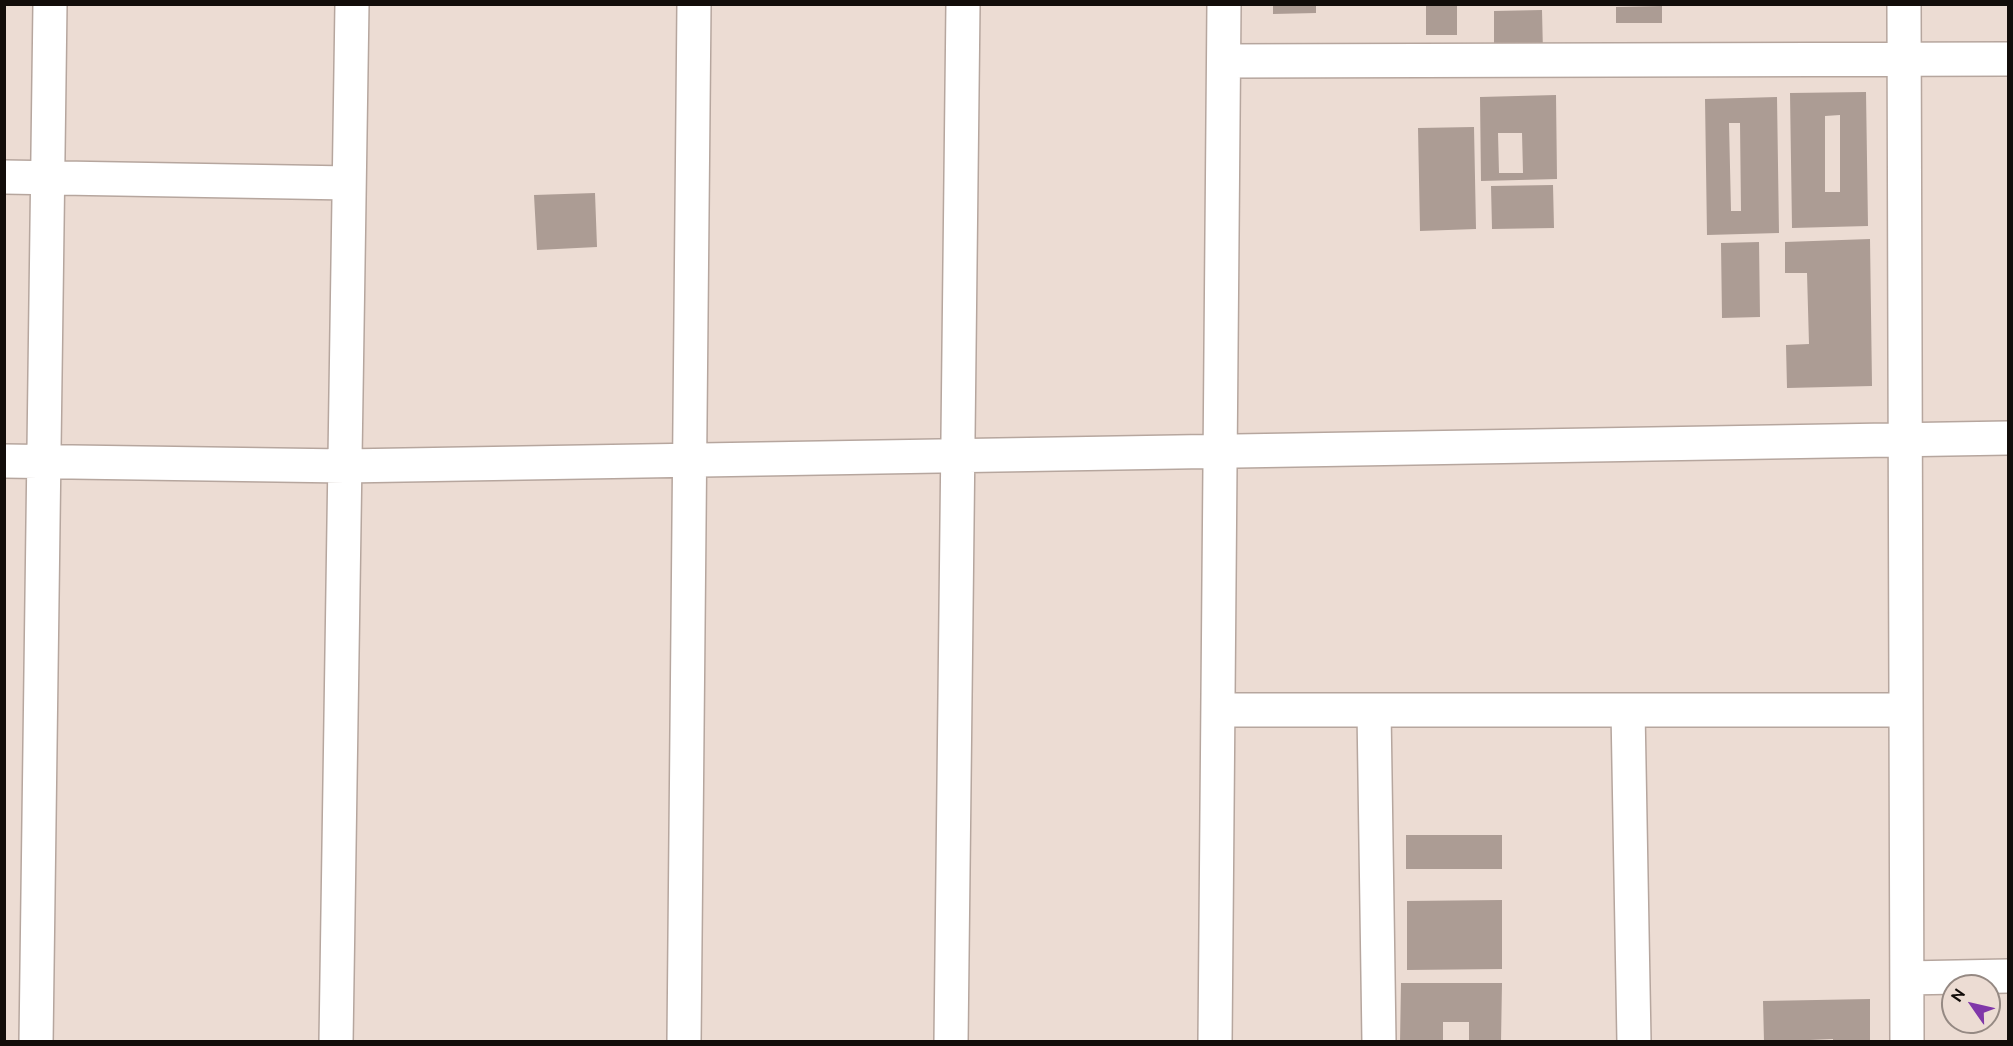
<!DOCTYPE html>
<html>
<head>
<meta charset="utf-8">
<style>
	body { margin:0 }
	#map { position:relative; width:2013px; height:1046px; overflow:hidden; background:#ecdcd3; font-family:Ubuntu,sans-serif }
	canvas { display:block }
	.frame { position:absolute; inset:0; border:6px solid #120d0a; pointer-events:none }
	.north { position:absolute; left:1941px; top:974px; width:60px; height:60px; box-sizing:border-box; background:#ecdcd3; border:2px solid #958983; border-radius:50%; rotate:304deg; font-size:16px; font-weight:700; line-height:24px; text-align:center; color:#120d0a }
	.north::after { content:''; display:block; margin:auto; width:21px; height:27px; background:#8037a9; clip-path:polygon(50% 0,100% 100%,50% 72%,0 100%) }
</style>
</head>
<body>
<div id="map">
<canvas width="2013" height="1046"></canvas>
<div class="frame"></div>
<div class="north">N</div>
</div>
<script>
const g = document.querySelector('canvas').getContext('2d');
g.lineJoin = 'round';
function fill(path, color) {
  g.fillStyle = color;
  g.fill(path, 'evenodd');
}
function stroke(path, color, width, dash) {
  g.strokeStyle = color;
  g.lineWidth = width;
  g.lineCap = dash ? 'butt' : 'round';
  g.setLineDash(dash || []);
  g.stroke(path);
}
fill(new Path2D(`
	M1273,4H1316V13L1273,14Z
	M1426,4H1457V35H1426Z
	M1662,6V23H1616V7Z
	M1542,10L1543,53H1494V11Z
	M1866,92L1868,226L1792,228L1790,93ZM1840,115V192H1825V116Z
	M1556,95L1557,179L1481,181L1480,97ZM1498,133H1522L1523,173H1499Z
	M1777,97L1779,233L1707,235L1705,99ZM1729,123H1740L1741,211H1731Z
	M1474,127L1476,229L1420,231L1418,128Z
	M1553,185L1554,228L1492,229L1491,186Z
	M595,193L597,247L537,250L534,195Z
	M1870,239L1872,386L1787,388L1786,345L1809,344L1807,273H1785V242Z
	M1759,242L1760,317L1722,318L1721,243Z
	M1406,835H1502V869H1406Z
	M1502,900V969L1407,970V901Z
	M1401,983H1502L1501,1042H1469V1022H1443V1042H1400Z
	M1870,999V1042H1833V1039L1764,1042L1763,1001Z`), '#ac9c94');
const minor = new Path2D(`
	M1904,4L1907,1042
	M1224,61L2008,59
	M4,177L349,183
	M4,461L345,466L2008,438
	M1218,710H1906
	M1374,710L1379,1042
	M1628,710L1634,1042
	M1907,978L2008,976
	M36,1042L50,4
	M336,1042L352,4
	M684,1042L694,4
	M951,1042L963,4
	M1215,1042L1224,4`);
stroke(minor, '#b6a69e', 36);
stroke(minor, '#fff', 33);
</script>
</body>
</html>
